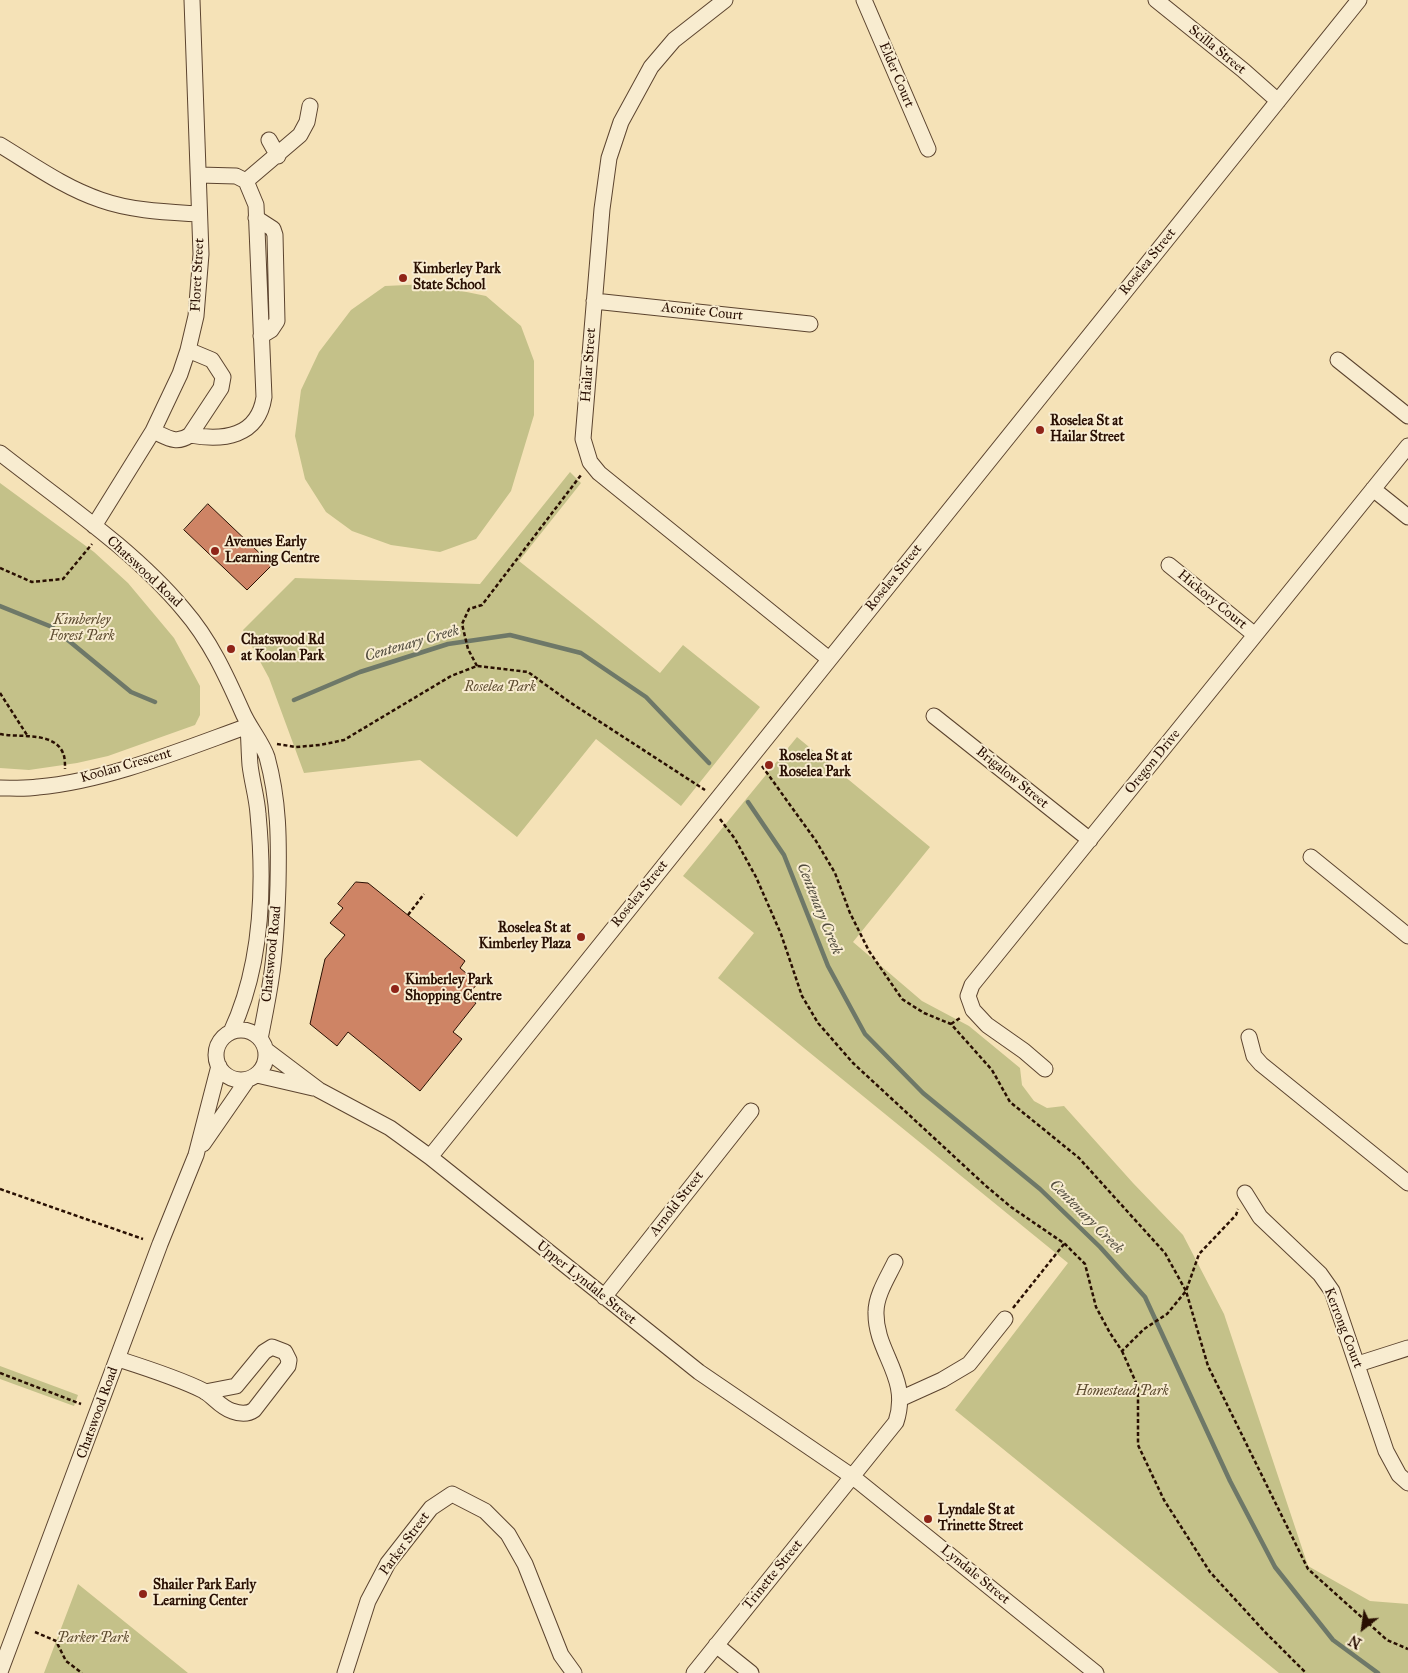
<!DOCTYPE html>
<html>
<head>
<meta charset="utf-8">
<style>
	body { margin:0 }
	#map { position:relative; width:1408px; height:1673px; overflow:hidden; background:#f5e2b7; font-family:"IM FELL Great Primer",serif }
	canvas { display:block }
	.north { position:absolute; left:1338px; top:1603px; width:50px; height:50px; -webkit-text-stroke:4px #f8ecd0; paint-order:stroke; rotate:210deg; font-size:14px; font-weight:700; line-height:20px; text-align:center; color:#290f02 }
	.north::after { content:''; display:block; margin:auto; width:18px; height:22px; background:#290f02; clip-path:polygon(50% 0,100% 100%,50% 72%,0 100%) }
</style>
</head>
<body>
<div id="map">
<canvas width="1408" height="1673"></canvas>
<div class="north">N</div>
</div>
<script>
const g = document.querySelector('canvas').getContext('2d');
g.lineJoin = 'round';
function fill(path, color) {
  g.fillStyle = color;
  g.fill(path, 'evenodd');
}
function stroke(path, color, width, dash) {
  g.strokeStyle = color;
  g.lineWidth = width;
  g.lineCap = dash ? 'butt' : 'round';
  g.setLineDash(dash || []);
  g.stroke(path);
}
function label(font, color, halo, rows, align = 'center') {
  g.font = font + ' "IM FELL Great Primer",serif';
  g.lineWidth = 4;
  g.setLineDash([]);
  g.textBaseline = 'middle';
  g.strokeStyle = halo;
  g.fillStyle = color;
  for (const [text, x, y, turn = 0] of rows) {
    g.save();
    g.translate(x, y);
    g.rotate((+turn || 0) * Math.PI / 180);
    g.textAlign = isNaN(turn) ? turn : align;
    if (halo) g.strokeText(text, 0, 0);
    g.fillText(text, 0, 0);
    g.restore();
  }
}
fill(new Path2D(`
	M428,284L486,296L521,326L534,361V415L511,491L476,539L440,552L391,545L352,531L326,512L305,479L295,436L301,390L319,352L351,310L385,286Z
	M570,472L581,483L519,561L660,673L683,645L760,707L681,806L596,739L517,837L420,760L304,773L269,678L243,630L295,578L480,584Z
	M0,483L94,552L128,583L174,638L200,686V715L195,725L108,756L77,763L29,770L0,768Z
	M797,737L930,847L853,942L922,1001L969,1026L1020,1068L1022,1085L1034,1101L1047,1108L1064,1106L1133,1183L1183,1235L1224,1314L1308,1566L1370,1601L1408,1604V1673H1279L955,1410L1068,1263L718,978L754,933L683,876Z
	M0,1366L78,1395L74,1406L0,1379Z
	M78,1584L188,1673H44Z`), '#c4c189');
stroke(new Path2D(`
	M0,606L52,627L131,692L155,702
	M294,700L360,672L448,644L510,635L581,653L646,697L709,763
	M748,802L784,855L828,966L865,1034L923,1093L1040,1189L1100,1247L1145,1297L1230,1481L1275,1567L1333,1640L1378,1673`), '#6e7868', 4.5);
const building = new Path2D(`
	M208,504L272,565L247,590L184,530Z
	M356,882L368,883L465,961L460,968L478,983L467,996L476,1003L453,1032L462,1039L420,1091L348,1032L337,1046L310,1024L325,959L345,935L330,923L343,908L338,904Z`);
fill(building, '#ce8465');
stroke(building, '#290f02', 1);
const minor = new Path2D(`
	M725,0L674,40L651,67L621,122L609,158L602,209L583,439L590,462L599,473L829,659
	M864,0L928,149
	M1156,0L1243,70L1278,101
	M269,140L278,156
	M0,145C33,165 65,188 101,200C132,211 167,212 199,214
	M246,181L300,135L307,122L310,106
	M256,218L273,229L275,235L277,321L271,330L261,336
	M594,301L810,324
	M1338,360L1408,416
	M153,431C167,437 176,445 190,435L221,388L223,377L212,360L188,350
	M190,435C223,441 258,437 264,397L256,205L246,181L236,176L199,175
	M0,453C61,501 134,550 184,610C210,640 226,675 242,711C248,726 262,742 267,757C279,801 279,840 278,885C277,916 276,948 271,979C268,999 264,1019 260,1039
	M1373,489L1408,517
	M94,526L153,431L180,374L188,350L196,316L201,254L192,0
	M1169,565L1255,635
	M934,716L1090,840
	M0,788C13,788 26,789 38,787C107,781 184,749 248,726
	M1311,857L1408,936
	M216 1055a25 25 0 1 1 50 0a25 25 0 1 1-50 0Z
	M231,1032C262,966 265,887 258,814C257,798 252,782 250,765C249,753 249,740 248,727
	M1249,1037L1254,1056L1261,1064L1408,1183
	M266,1050L319,1090L390,1128L430,1157L699,1372L853,1477L1096,1673
	M1045,1069L1024,1051L987,1025L973,1010L968,996L972,985L1408,446
	M257,1075L313,1088
	M203,1144L248,1079
	M430,1157L1359,0
	M1245,1193L1260,1217L1320,1274L1332,1291L1386,1451L1399,1475L1408,1483
	M604,1297L751,1111
	M118,1359C146,1368 178,1378 204,1391C214,1397 220,1407 232,1411C240,1414 247,1415 254,1410L288,1366L289,1360L285,1352L272,1347L264,1352L236,1386L205,1392
	M1358,1364L1408,1348
	M900,1399L942,1380L969,1364L1005,1319
	M716,1645L751,1673
	M0,1672L160,1244L196,1155L219,1066
	M345,1673L368,1601L388,1563L431,1508L452,1494L485,1511L508,1534L525,1564L561,1655L574,1673
	M694,1673L896,1422C911,1377 875,1353 876,1312C876,1295 888,1277 895,1262`);
stroke(minor, '#5c442f', 17);
stroke(new Path2D(`
	M0,568L32,582L63,579L92,544
	M477,666L468,649L462,624L469,609L482,605L581,475
	M0,693L27,735
	M0,734C18,738 54,731 63,753C65,757 65,764 65,769
	M277,744L296,747L320,745L344,740L451,676L477,666L528,672L571,703L705,790
	M762,766L816,841L835,873L850,913L869,951L902,999L924,1013L951,1024L992,1070L1010,1102L1079,1158L1165,1253L1186,1291L1208,1366L1308,1569L1387,1640L1408,1649
	M720,819L735,839L756,877L781,934L802,996L818,1023L853,1063L986,1186L1011,1207L1065,1244L1085,1264L1096,1307L1110,1333L1122,1351L1144,1329L1167,1314L1186,1291L1199,1254L1236,1215L1238,1209
	M408,915L424,894
	M951,1024L960,1018
	M0,1189L143,1239
	M1013,1308L1064,1244
	M1122,1351L1138,1387V1445L1164,1500L1210,1572L1265,1632L1306,1673
	M0,1373L81,1404
	M35,1632L56,1641L66,1661L82,1673`), '#290f02', 2.5, [4, 2.5]);
stroke(minor, '#f8ecd0', 15);
for (const [x, y, r, color] of [
	[403,278,5,"#8f2418"],
	[1040,430,5,"#8f2418"],
	[215,551,5,"#8f2418"],
	[231,649,5,"#8f2418"],
	[769,765,5,"#8f2418"],
	[581,937,5,"#8f2418"],
	[395,989,5,"#8f2418"],
	[928,1519,5,"#8f2418"],
	[143,1594,5,"#8f2418"]
]) {
  const dot = new Path2D();
  dot.arc(x, y, r, 0, 2 * Math.PI);
  g.fillStyle = color;
  g.fill(dot);
  stroke(dot, '#f8ecd0', 2);
}
label('14px', '#290f02', '#f8ecd0', [
	["Scilla Street",1217,50,39],
	["Elder Court",896,75,67],
	["Roselea Street",1148,262,-51],
	["Floret Street",198,275,-87],
	["Aconite Court",702,312,6],
	["Hailar Street",589,365,-86],
	["Chatswood Road",144,572,43],
	["Roselea Street",894,578,-51],
	["Hickory Court",1212,600,39],
	["Oregon Drive",1153,762,-51],
	["Koolan Crescent",126,766,-16],
	["Brigalow Street",1012,778,39],
	["Roselea Street",640,894,-51],
	["Chatswood Road",272,954,-84],
	["Arnold Street",677,1204,-52],
	["Upper Lyndale Street",586,1283,39],
	["Kerrong Court",1343,1328,69],
	["Chatswood Road",98,1413,-70],
	["Parker Street",405,1544,-54],
	["Trinette Street",773,1575,-51],
	["Lyndale Street",975,1575,39]
]);
label('bold 14px', '#290f02', '#f8ecd0', [
	["Kimberley Park",413,270],
	["State School",413,286],
	["Roselea St at",1050,422],
	["Hailar Street",1050,438],
	["Avenues Early",225,543],
	["Learning Centre",225,559],
	["Chatswood Rd",241,641],
	["at Koolan Park",241,657],
	["Roselea St at",779,757],
	["Roselea Park",779,773],
	["Roselea St at",571,929,"right"],
	["Kimberley Plaza",571,945,"right"],
	["Kimberley Park",405,981],
	["Shopping Centre",405,997],
	["Lyndale St at",938,1511],
	["Trinette Street",938,1527],
	["Shailer Park Early",153,1586],
	["Learning Center",153,1602]
], 'left');
label('italic 14px', '#5f4d31', '#f8ecd0', [
	["Kimberley",82,621],
	["Forest Park",82,637],
	["Roselea Park",500,688],
	["Homestead Park",1122,1392],
	["Parker Park",93,1639]
]);
label('italic 15px', '#514c3e', '#f8ecd0', [
	["Centenary Creek",412,644,-16],
	["Centenary Creek",819,909,68],
	["Centenary Creek",1086,1217,45]
]);
</script>
</body>
</html>
